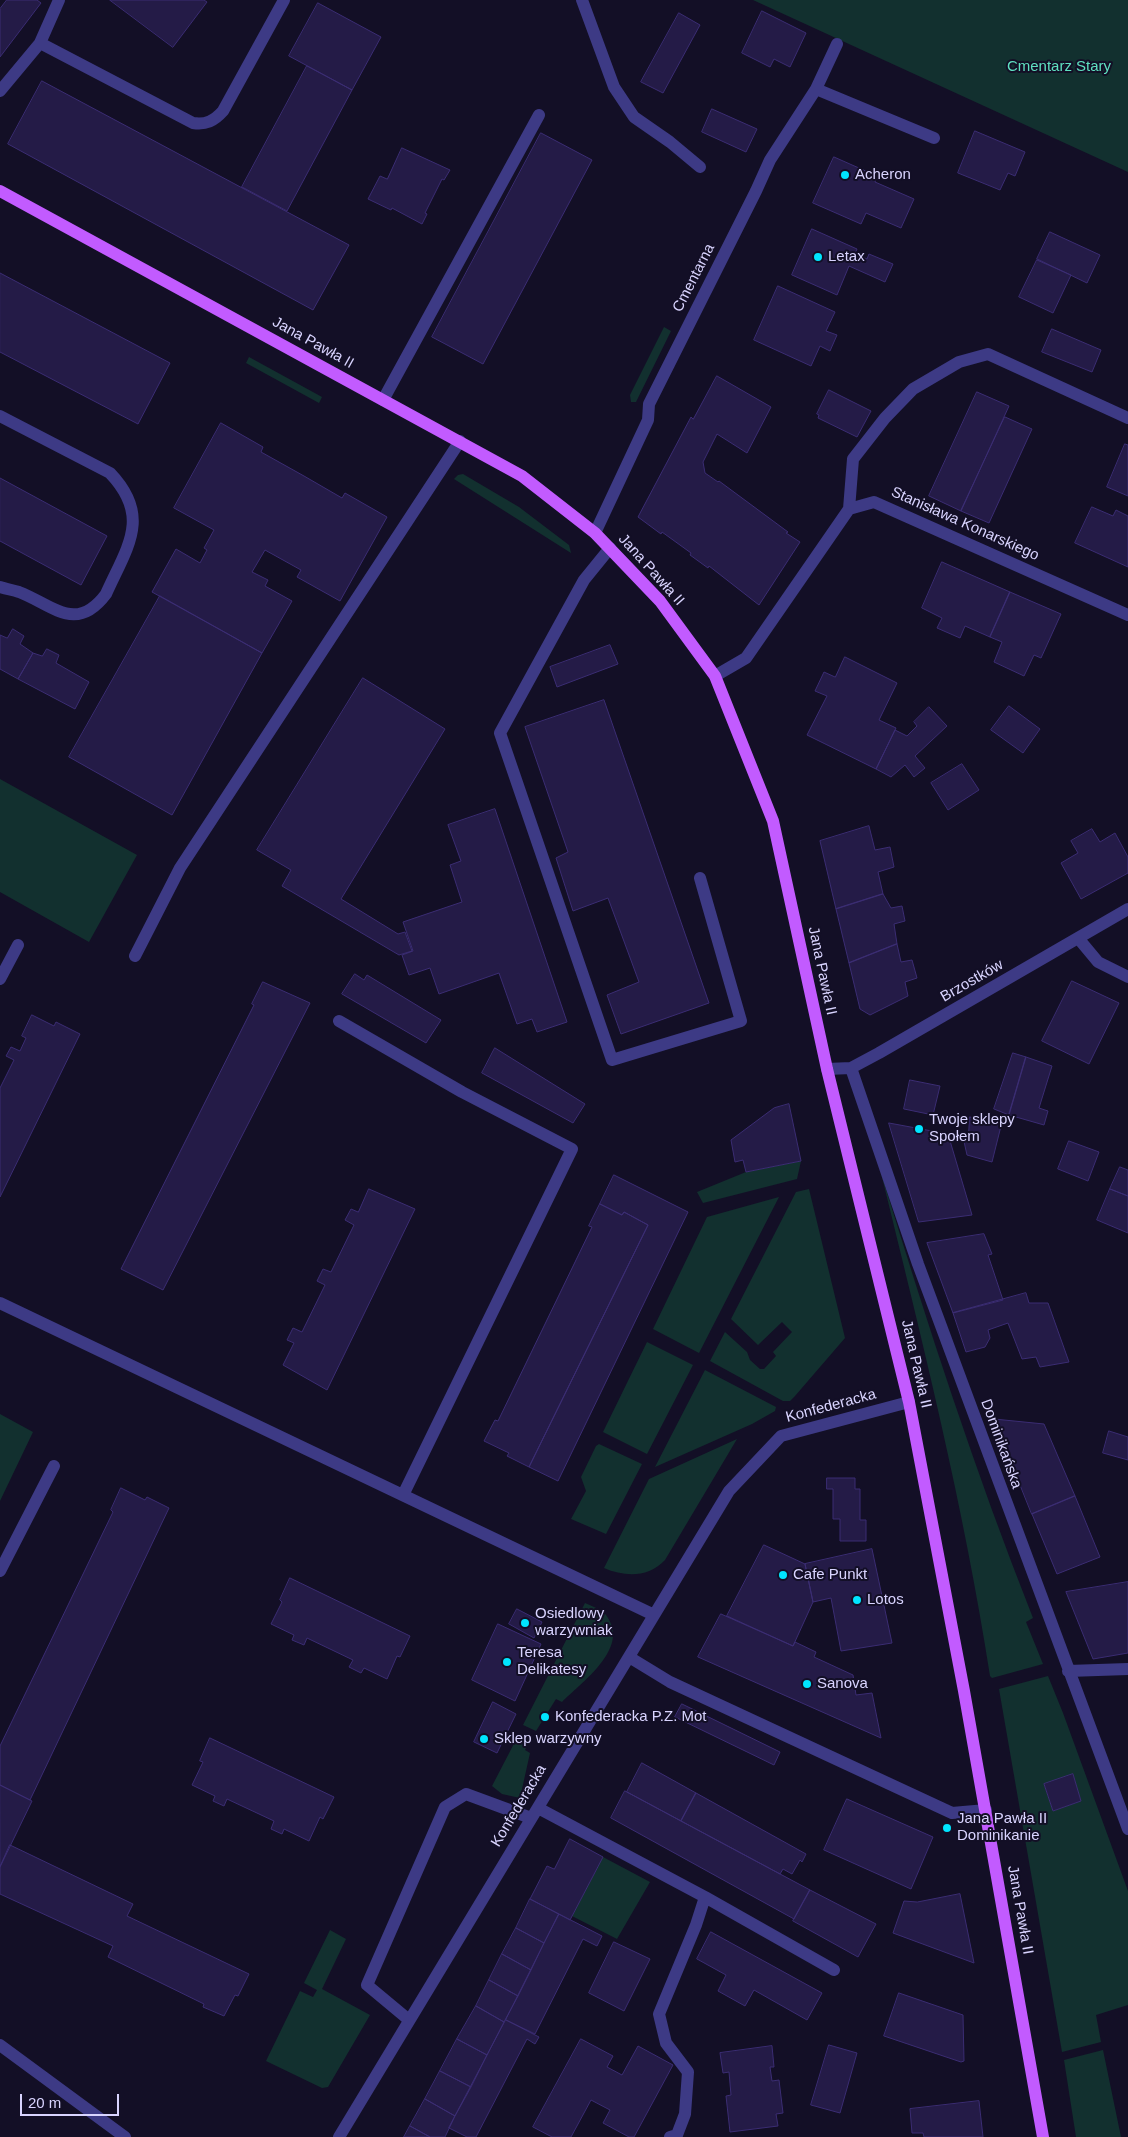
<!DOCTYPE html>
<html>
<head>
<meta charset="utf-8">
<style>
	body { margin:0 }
	#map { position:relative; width:1128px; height:2137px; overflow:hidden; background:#130f26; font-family:Arial,sans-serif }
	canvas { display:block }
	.scale { position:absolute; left:20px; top:2094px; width:99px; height:22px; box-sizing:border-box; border:2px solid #d9d4ff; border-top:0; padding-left:6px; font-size:15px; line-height:18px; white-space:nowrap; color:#d9d4ff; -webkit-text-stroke:4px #130f26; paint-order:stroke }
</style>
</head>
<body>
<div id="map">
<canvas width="1128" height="2137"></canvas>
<div class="scale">20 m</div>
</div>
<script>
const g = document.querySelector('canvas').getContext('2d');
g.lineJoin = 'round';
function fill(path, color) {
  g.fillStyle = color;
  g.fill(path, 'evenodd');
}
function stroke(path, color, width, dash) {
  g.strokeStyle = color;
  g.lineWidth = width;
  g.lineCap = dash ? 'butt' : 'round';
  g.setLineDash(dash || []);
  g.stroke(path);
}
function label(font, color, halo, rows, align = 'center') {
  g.font = font + ' Arial,sans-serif';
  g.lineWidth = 4;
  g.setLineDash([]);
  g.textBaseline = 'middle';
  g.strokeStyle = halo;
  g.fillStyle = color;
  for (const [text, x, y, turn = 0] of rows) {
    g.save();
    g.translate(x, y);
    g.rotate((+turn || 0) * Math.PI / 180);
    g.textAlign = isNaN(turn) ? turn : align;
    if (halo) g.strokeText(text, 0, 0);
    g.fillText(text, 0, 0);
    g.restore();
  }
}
fill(new Path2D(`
	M753,0H1128V172Z
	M664,327L671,331L636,402H631L630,395Z
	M249,357L322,397L319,403L246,363Z
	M463,474L519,507L569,545L571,553L454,479L458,475Z
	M0,779L137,855L89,942L0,892Z
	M801,1161L797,1179L703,1203L697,1192L746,1172Z
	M881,1173C927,1323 975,1472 1033,1618L1026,1622L1043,1664L992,1678L990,1676C964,1507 922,1340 881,1173Z
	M809,1189L845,1338L795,1396L790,1401H783L710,1361L725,1332L747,1352L750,1360L760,1369H764L776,1356L773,1352L792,1332L782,1322L758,1345L731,1319L796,1192Z
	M779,1197L699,1353L653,1329L707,1217Z
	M647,1342L693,1365L647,1454L603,1432Z
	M705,1370L776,1407L775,1411L752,1424L655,1467Z
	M0,1414L33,1432L0,1501Z
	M737,1439L665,1560C648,1578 625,1577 604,1568L649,1479Z
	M599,1444L642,1464L606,1534L571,1519L586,1491L581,1477L596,1446Z
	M585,1603C590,1605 597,1608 602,1611C606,1614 609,1619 611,1624C623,1653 580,1684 562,1702L556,1699L536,1731L523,1725Z
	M1048,1676L1063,1713L1128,1891V2005L1096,2015L1101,2042L1062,2052L999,1689ZM1073,1774L1081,1801L1053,1811L1044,1784Z
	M519,1734L530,1739L525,1750L530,1753L520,1798L502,1794L492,1786Z
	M603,1857L650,1882L617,1939L572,1916Z
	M330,1930L346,1939L322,1989L370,2015L328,2087L322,2088L266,2061L300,1991L313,1997L317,1990L304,1983Z
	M1103,2050L1121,2137H1076L1064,2060Z`), '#12302f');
const building = new Path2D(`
	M7,0H37L41,3L0,57V9Z
	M110,0H204L207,2L173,47Z
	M318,3L381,37L352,90L289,56Z
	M762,11L806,33L790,67L774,59L770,67L742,53Z
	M679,13L700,25L663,93L641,82Z
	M307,66L352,90L287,211L242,187Z
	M42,81L349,245L313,310L8,144Z
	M712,109L757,129L746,152L702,132Z
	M975,131L1025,152L1015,176L1008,173L1000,190L958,173Z
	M541,133L592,160L483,364L432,337Z
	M402,148L450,170L444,180L442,179L425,213L427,214L422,224L392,208L391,210L368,199L380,176L387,179Z
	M834,157L877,176L875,182L914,199L901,228L866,213L861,224L813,203Z
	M812,229L857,249L855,254L867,259L869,254L893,264L885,282L849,266L837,295L792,275Z
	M1050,232L1100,255L1087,283L1037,259Z
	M1037,260L1071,275L1053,313L1019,297Z
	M0,273L170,363L138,424L0,352Z
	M778,286L835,312L826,331L837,335L830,351L820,346L811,366L754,340Z
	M1052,329L1101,350L1092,372L1042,352Z
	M717,376L771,407L747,453L717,434L703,462L705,473L718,482L719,481L788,532L786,533L800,542L759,605L709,566L708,568L690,555L691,553L662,532L661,534L638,517L691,417L693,419Z
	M829,390L871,411L857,437L818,418L819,415L817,414Z
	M977,392L1009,406L961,511L929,496Z
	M1005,417L1032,429L989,523L961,511Z
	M221,423L263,447L261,452L304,476L342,498L345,493L387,517L340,601L297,577L301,570L265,550L252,572L268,580L265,586L292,601L262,653L152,592L176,549L200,563L207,550L204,548L214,530L174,508Z
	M1125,444L1128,445V496L1107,487Z
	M0,478L107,536L81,585L0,541Z
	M1092,507L1113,516L1116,510L1128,516V567L1075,543Z
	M942,562L1010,592L990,637L965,626L960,638L937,628L942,618L922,608Z
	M1010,592L1061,614L1041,658L1034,655L1024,676L994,662L1002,642L990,637Z
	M160,596L262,653L172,815L69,757Z
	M13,629L24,636L20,644L33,653L18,679L0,669V635L7,638Z
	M610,645L618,664L557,687L550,667Z
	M47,649L59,655L56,663L89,682L75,709L18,679L33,653L42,656Z
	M845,657L897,683L879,720L896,728L876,769L807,735L827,696L815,691L824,672L835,677Z
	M363,678L445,729L341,899L398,934L405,932L412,951L399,955L282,886L291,870L257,850Z
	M604,700L709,1003L621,1034L607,995L639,982L608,898L573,911L556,858L568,852L525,727Z
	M1009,706L1040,729L1023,753L991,730Z
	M929,707L947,726L915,756L925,768L914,777L905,765L891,777L876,769L895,730L907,736L917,726L914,722Z
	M962,764L979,790L948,810L931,783Z
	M495,809L567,1022L537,1032L532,1019L517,1024L499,973L439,994L430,968L409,975L402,955L413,951L403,922L462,902L450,865L461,861L448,825Z
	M869,826L875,850L890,847L894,867L878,872L883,894L836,909L820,841Z
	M1092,829L1100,842L1115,833L1128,857V873L1081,899L1061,863L1078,853L1071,841Z
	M883,894L891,908L902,906L905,921L894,924L897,944L849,963L836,909Z
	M897,944L901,962L912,960L917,978L905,982L908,996L870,1015L860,1009L849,963Z
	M355,974L364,980L367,975L441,1020L426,1043L342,994Z
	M1072,981L1119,1003L1089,1064L1042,1041Z
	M263,982L310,1003L163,1290L121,1269L254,1005L252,1004Z
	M32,1015L54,1026L56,1022L80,1034L0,1197V1088L14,1060L6,1056L11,1047L20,1051L26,1038L22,1036Z
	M495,1048L585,1104L573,1123L482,1073Z
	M1013,1053L1026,1057L1009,1115L994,1109Z
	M1026,1057L1052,1066L1039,1108L1048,1111L1044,1125L1009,1115Z
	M910,1080L940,1086L933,1115L904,1109Z
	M789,1104L801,1161L746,1172L743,1160L735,1162L731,1140L774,1108Z
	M970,1117L1001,1126L992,1162L967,1155L963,1137L968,1138Z
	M889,1123L948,1134L972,1215L919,1222Z
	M1069,1141L1099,1152L1088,1181L1058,1169Z
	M1120,1167L1128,1170V1196L1110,1189Z
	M614,1175L688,1212L558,1481L529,1467L648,1225L624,1212L622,1215L600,1204Z
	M369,1189L415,1209L327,1390L283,1365L294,1343L287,1340L293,1328L302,1332L325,1285L317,1281L323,1269L331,1272L354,1225L345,1220L351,1209L358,1212Z
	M1110,1189L1128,1196V1233L1097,1220Z
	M600,1204L622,1215L624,1212L648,1225L529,1467L507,1456L509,1453L484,1441L495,1420L498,1421L592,1227L589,1226Z
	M984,1234L992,1254L988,1255L1003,1300L953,1313L927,1243Z
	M1026,1293L1029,1303H1048L1069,1362L1040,1367L1036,1357L1022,1359L1008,1323L988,1330L990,1338L985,1347L966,1352L953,1313Z
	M994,1419L1044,1424L1075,1496L1032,1514Z
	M1109,1431L1128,1437V1460L1103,1453Z
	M827,1478H855V1489H860V1520H866V1541H840V1519H833V1489H827Z
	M121,1488L145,1500L147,1497L169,1508L30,1800L0,1785V1746L113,1512L111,1510Z
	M1075,1496L1100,1557L1057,1574L1032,1514Z
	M764,1545L805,1564L813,1602L793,1646L727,1616Z
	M872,1549L892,1643L841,1651L831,1598L813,1602L805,1564Z
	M290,1578L410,1636L400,1657L397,1656L387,1679L364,1668L361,1673L349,1667L353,1660L307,1638L304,1645L292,1640L294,1635L271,1624L282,1602L280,1600Z
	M1128,1582V1653L1093,1659L1066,1592Z
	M517,1609L542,1622L534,1638L509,1624Z
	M721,1614L793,1646L795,1642L816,1652L814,1657L853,1675L856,1695L872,1693L881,1738L698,1657Z
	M498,1624L541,1644L515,1701L472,1680Z
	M493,1702L516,1714L497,1753L474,1742Z
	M682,1704L780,1752L774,1765L675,1717Z
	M210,1738L334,1797L323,1819L320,1817L309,1841L284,1829L282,1834L271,1829L274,1821L227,1799L224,1806L213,1801L215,1796L192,1785L203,1762L200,1761Z
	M642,1763L696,1793L681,1821L627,1792Z
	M1073,1774L1081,1801L1053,1811L1044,1784Z
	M0,1785L32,1801L0,1867Z
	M625,1791L810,1890L794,1919L611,1818Z
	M696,1793L806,1854L802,1862L800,1860L792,1874L783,1869L780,1874L681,1821Z
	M847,1799L933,1837L911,1889L824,1850Z
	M570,1839L603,1857L570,1920L530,1899L547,1866L554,1869Z
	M10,1845L133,1904L127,1916L249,1974L238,1996L235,1995L224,2016L203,2007L204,2004L108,1957L113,1946L0,1894V1867Z
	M810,1890L876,1924L858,1957L793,1921Z
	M960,1894L974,1963L893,1933L904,1901L917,1902Z
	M530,1899L559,1914L544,1943L516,1928Z
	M559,1914L602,1936L597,1946L583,1939L535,2034L506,2020Z
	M516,1928L544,1943L531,1970L502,1954Z
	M711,1932L822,1993L807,2020L754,1990L745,2006L718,1991L726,1975L697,1959Z
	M614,1942L650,1959L624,2011L589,1993Z
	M502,1954L531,1970L518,1996L489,1980Z
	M489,1980L518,1996L504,2022L476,2006Z
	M899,1993L963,2015L964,2061L961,2062L884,2036Z
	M476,2006L504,2022L487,2055L457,2039Z
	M506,2020L539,2037L535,2044L527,2039L476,2137H467L449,2128Z
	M457,2039L487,2055L471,2087L440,2071Z
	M581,2039L613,2056L607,2067L622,2075L638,2046L673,2065L634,2137H629L603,2123L610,2110L591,2100L571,2137H552L533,2127Z
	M829,2045L857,2053L840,2113L811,2105Z
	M772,2046L774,2067H770L772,2081L779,2080L783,2113L776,2114L778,2126L730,2132L726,2096L731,2095L729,2072L723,2073L720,2053Z
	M440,2071L471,2087L455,2116L425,2099Z
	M425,2099L455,2116L445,2137H430L410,2126Z
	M979,2101L983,2137H924L923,2133H912L910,2109Z
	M410,2126L430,2137H404Z`);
fill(building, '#241b47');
stroke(building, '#3b2d73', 1);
stroke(new Path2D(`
	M582,0L614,87L634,117L670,142L700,167
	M40,43L59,0
	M816,89L934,138
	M0,91L40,43L193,123C206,125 214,121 223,111L284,0
	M383,400L539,115
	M0,416L110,473C152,517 127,547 106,594C76,634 53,605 19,592C13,590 6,589 0,587
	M849,509L853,459L885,418L913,389L959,362L988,354L1128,418
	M595,533L648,420L649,404L756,191L770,160L816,89L837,44
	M610,548L584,580L500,733L612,1060L741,1021L700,878
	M715,676L746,658L849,509L874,502L1128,615
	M1078,938L1098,962L1128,977
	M135,956L180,868L460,441
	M0,979L18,945
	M339,1021L462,1092L572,1149L403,1495
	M851,1068L918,1264L1128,1829
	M827,1069L851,1068L879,1053L1128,909
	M0,1303L654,1615
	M0,1571L54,1466
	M629,1657L670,1682L952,1813L986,1810
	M1068,1671L1128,1669
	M538,1808L705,1897L696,1925L659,2014L666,2043L688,2072L685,2114L677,2135L670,2137
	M705,1897L834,1970
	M409,2020L367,1985L445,1807L466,1794L531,1818
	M0,2045L125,2137
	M339,2137L729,1491L781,1436L909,1402`), '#3d3a85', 12);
stroke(new Path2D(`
	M0,191L522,476L595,533L660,601L715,676L773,821L827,1069L909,1402L964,1691L1043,2137`), '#c25bff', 12);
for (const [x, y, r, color] of [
	[845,175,5,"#00e5ff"],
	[818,257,5,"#00e5ff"],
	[919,1129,5,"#00e5ff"],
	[783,1575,5,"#00e5ff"],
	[857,1600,5,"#00e5ff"],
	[525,1623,5,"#00e5ff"],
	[507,1662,5,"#00e5ff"],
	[807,1684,5,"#00e5ff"],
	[545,1717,5,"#00e5ff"],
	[484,1739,5,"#00e5ff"],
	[947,1828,5,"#00e5ff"]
]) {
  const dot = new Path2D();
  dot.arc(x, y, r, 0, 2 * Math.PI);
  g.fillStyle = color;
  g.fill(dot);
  stroke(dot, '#130f26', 2);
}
label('15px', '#5fe0c0', '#130f26', [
	["Cmentarz Stary",1059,67]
]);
label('15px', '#d9d4ff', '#130f26', [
	["Acheron",855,175],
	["Letax",828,257],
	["Twoje sklepy",929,1120],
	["Społem",929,1137],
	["Cafe Punkt",793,1575],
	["Lotos",867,1600],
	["Osiedlowy",535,1614],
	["warzywniak",535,1631],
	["Teresa",517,1653],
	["Delikatesy",517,1670],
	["Sanova",817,1684],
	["Konfederacka P.Z. Mot",555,1717],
	["Sklep warzywny",494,1739],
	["Jana Pawła II",957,1819],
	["Dominikanie",957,1836]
], 'left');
label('15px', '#d9d4ff', '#130f26', [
	["Cmentarna",694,278,-63],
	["Jana Pawła II",313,343,29],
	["Stanisława Konarskiego",965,524,24],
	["Jana Pawła II",651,570,48],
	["Jana Pawła II",822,971,78],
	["Brzostków",972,981,-30],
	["Jana Pawła II",916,1364,77],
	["Konfederacka",831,1406,-15],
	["Dominikańska",1001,1444,70],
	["Konfederacka",519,1806,-59],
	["Jana Pawła II",1020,1910,80]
]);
</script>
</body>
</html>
